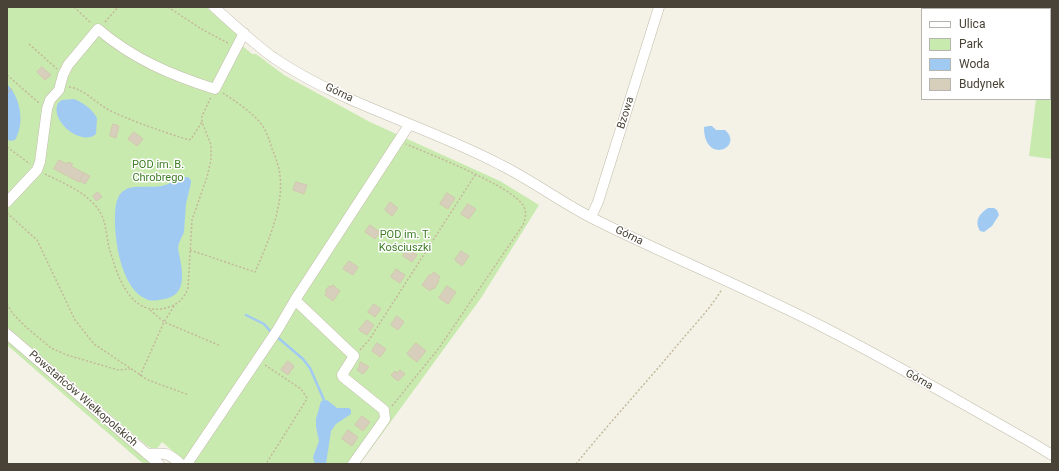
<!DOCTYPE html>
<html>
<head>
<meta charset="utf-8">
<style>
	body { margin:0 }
	#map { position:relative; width:1059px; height:471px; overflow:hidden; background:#f4f2e7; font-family:Roboto,sans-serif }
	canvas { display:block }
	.frame { position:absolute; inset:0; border:8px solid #484336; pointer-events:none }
	.legend { position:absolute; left:921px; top:8px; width:130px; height:92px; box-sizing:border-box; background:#fff; border:1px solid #b6b4af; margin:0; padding:5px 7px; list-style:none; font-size:12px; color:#484336 }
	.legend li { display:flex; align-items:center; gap:8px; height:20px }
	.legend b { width:20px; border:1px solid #b6b4af }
</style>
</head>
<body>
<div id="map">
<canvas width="1059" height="471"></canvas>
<div class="frame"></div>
<ul class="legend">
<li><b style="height:5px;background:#fff"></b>Ulica</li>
<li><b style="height:11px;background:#c9eaaf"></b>Park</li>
<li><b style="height:11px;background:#a1caf3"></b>Woda</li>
<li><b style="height:11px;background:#d7cfbc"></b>Budynek</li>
</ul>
</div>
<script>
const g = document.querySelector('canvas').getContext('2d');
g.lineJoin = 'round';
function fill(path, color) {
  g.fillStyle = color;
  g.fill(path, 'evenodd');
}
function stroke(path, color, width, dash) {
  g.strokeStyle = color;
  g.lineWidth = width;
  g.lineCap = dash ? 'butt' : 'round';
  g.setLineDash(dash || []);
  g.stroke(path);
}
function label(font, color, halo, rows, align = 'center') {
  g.font = font + ' Roboto,sans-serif';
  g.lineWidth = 3;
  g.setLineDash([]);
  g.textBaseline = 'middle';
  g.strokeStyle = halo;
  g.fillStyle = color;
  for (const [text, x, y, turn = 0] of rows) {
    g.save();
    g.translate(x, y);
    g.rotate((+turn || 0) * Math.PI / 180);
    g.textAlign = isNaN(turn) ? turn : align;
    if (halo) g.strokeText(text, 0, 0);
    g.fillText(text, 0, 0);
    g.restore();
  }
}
fill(new Path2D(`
	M7,7H206L237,34V41L252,54H256L284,75L370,122L500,181L539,205L481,298L360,464H188L162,442L157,449L151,448L146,445L7,327Z
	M1048,7H1052V159L1029,156L1036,99H1050V9H1048Z
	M7,340L152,464H144L140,461L7,345Z`), '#c9eaaf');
fill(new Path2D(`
	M7,84C21,98 25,124 15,140L10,141L7,139Z
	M74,99C84,103 92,109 97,118L96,134C82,147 49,121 58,103L62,100Z
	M709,126H712L716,130H725C745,147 704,166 704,127Z
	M181,177H188L191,180V183L186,204L184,232L179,243L178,248C180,259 184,274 181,285C179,293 172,298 164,299C159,300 150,302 146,299C123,289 116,248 115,226C115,216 114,201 121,193C131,182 151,190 165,185C171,184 175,179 181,177Z
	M988,208H994L997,210L999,215L992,226L984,232L980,231C974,221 979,214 988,208Z
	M327,400L337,408H349L351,410V414L336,424L331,431L326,464H315L313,457L319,441L316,427V419L321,401Z`), '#a1caf3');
stroke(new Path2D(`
	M246,315L264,324L271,332
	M276,336L303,359L310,368L324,400`), '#a1caf3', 2.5);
const building = new Path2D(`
	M42,67L51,75L45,80L37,72Z
	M113,124L119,126L116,138L110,136Z
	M134,132L143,139L137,146L128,139Z
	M59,160L67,164L68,162L73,164L71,166L84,173L79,182L54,169Z
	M84,173L90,176L85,184L80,181Z
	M296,182L307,185L304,194L293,190Z
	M98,192L102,197L96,201L93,196Z
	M447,193L455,198L448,209L440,204Z
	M390,202L398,208L392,216L385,210Z
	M468,204L476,209L469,219L461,214Z
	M370,225L380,232L375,239L365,232Z
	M408,249L417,255L412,262L403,256Z
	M461,251L469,256L462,266L455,260Z
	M349,261L358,267L353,275L343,269Z
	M396,269L405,275L400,283L391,277Z
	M434,272L440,277L438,280L439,281L434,289L432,288L430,291L422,285L430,274L431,275Z
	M333,285L340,291L333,301L325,295L327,292L325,291L329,286L331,287Z
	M447,286L456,292L448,304L439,298Z
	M374,304L381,309L375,317L368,312Z
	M397,316L404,322L398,330L391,325Z
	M367,320L374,325L367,335L359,330Z
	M377,343L386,349L380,357L372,351Z
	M416,343L426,351L417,362L407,354Z
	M288,361L294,366L288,375L281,370Z
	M361,362L369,367L363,374L357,370L360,366L359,365Z
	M400,370L405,374L398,381L391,375L395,371L397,373Z
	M362,416L370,422L363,431L355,425Z
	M348,430L358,437L352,446L342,439Z`);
fill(building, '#d7cfbc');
stroke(building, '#d2c8af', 1);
const minor = new Path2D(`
	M214,7C233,24 253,43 274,58C343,105 428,126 501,165C533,181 562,203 594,219C670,257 749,289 825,328C894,363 961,403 1029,441L1052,455
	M7,202L37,170L40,162L47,109L50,100L59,90L63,75L68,65L98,29C133,59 171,75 215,89L244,33
	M591,217L598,202L659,7
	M295,300L354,356L342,375L343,377L384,410L385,419L353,464
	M7,334L159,464
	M147,454C166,453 167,452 181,464
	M187,464L278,329L295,300L409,125`);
stroke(minor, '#c0bba9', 11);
stroke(new Path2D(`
	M74,7L91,23
	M168,7L203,30L228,43
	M105,22L118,7
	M29,44L57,69
	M7,75L39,103
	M69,87C84,89 95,102 107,109C133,122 161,131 189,140L191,139L202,122
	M8,92L12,89
	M7,147L30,164
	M45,174C63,183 86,192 98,209C106,219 106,235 109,247C117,276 131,320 169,307C179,304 185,297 188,288L192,220L207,177L211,160V145L202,122V116L211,97
	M7,213L37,240L75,320L94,344L148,380L189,395
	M190,250L255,272C268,242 286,203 279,169C277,162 275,155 272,149C269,138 265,127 257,119C247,109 235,101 223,93
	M7,304L13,314L26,327L51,348L67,355L118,370L130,369
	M150,310L164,322L221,346
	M360,350L369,340L475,175
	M265,365L301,389L307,398L305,402L266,464
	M140,376L164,322L174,306
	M392,406L439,348L523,225C525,219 527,213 524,207C515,187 429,154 406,144
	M576,464C610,422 646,383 680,342C694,325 711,308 722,289`), '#c3b89a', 1.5, [2, 2]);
stroke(minor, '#fff', 10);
label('11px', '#484336', '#fff', [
	["Górna",339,93,25],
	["Bzowa",626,113,-73],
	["Górna",629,236,26],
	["Górna",919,380,29],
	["Powstańców Wielkopolskich",83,399,41]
]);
label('11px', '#3e7d26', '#fff', [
	["POD im. B.",158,165],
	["Chrobrego",158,178],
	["POD im. T.",405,235],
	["Kościuszki",405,248]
]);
</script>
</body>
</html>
